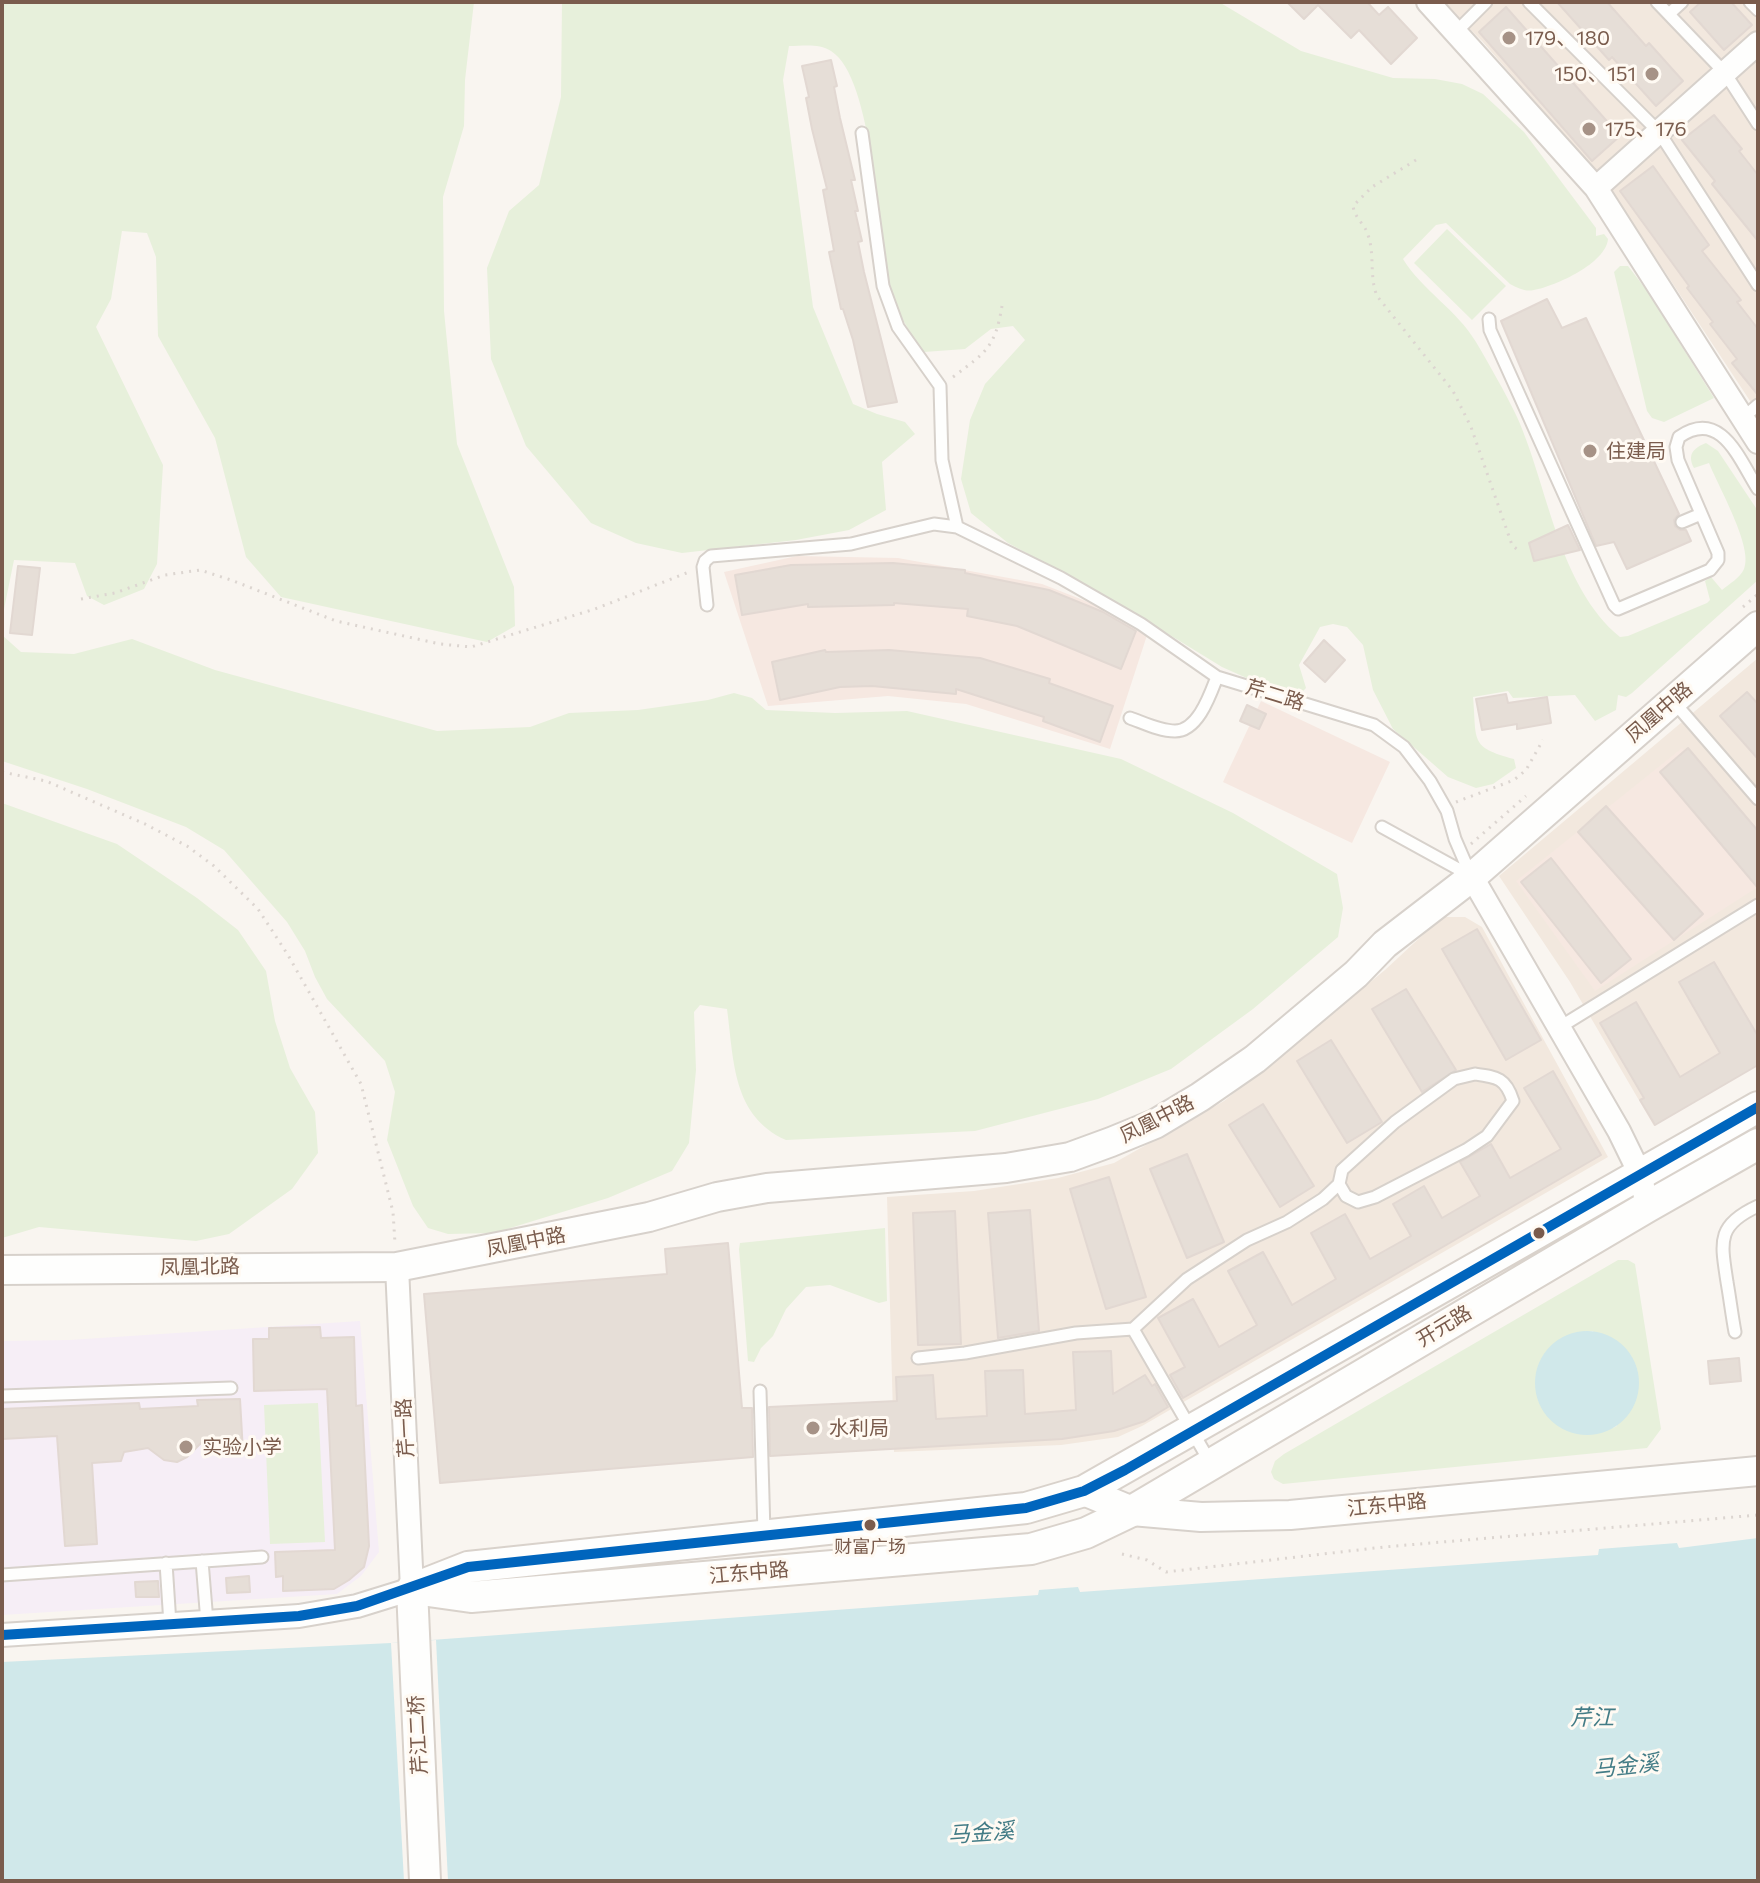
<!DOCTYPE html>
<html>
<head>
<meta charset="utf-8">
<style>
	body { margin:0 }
	#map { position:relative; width:1760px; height:1883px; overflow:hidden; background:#f9f5f0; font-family:Commissioner,sans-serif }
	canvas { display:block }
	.frame { position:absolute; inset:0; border:4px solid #7a5c4d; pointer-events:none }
</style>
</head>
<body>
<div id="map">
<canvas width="1760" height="1883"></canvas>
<div class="frame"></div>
</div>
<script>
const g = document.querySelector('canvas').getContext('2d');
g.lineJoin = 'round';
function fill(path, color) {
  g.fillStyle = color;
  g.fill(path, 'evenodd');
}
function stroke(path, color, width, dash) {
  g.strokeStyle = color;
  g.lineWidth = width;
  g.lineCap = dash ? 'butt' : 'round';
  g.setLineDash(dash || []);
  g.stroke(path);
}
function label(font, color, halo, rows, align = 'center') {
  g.font = font + ' Commissioner,"Noto Sans SC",sans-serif';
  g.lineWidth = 6;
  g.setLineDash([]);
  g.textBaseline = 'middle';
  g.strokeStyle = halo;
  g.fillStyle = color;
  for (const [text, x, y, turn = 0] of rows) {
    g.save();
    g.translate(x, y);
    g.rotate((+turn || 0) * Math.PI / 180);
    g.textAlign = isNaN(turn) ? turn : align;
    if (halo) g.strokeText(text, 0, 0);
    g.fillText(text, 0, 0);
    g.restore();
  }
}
fill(new Path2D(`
	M1442,2H1758V413L1609,187L1482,41Z
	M1758,658V1065L1654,1126L1570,982L1499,876Z
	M1442,917H1465L1482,927L1608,1157L1142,1426L1118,1437L1061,1445L894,1452L887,1197L974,1191L1058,1178L1114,1163L1224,1101L1385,970Z`), '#f2e8de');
fill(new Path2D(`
	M797,556L898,558L1042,584L1150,626L1110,749L966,704L888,696L768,706L724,572Z
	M1261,701L1390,762L1352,843L1223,782Z
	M1682,748L1758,839V887L1595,991L1516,881Z`), '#f6e8e1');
fill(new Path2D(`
	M360,1321L379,1552L361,1576L337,1594L2,1615V1341L69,1340Z`), '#f6eef6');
fill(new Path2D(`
	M2,2H474L465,80L464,126L443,197L444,311L457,444L514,587L515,626L487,642L281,597L246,557L215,438L158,336L156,257L147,233L122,231L111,299L96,327L163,465L157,564L144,589L104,605L87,596L75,563L14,560L2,619Z
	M562,2H1219L1301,51L1393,78L1435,79L1462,84L1483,94L1524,132L1596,228V236L1604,234L1608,239C1606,263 1556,286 1534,290C1525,292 1518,288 1510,284L1446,223L1436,225L1403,259C1422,290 1457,310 1476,342C1490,366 1505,392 1517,417C1548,486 1558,586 1620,637L1628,636L1707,603L1710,600L1705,581L1711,577L1722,590C1729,584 1740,578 1744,569C1754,548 1718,486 1709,463L1694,468C1687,455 1693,448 1706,443L1718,451L1758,511V580L1632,693L1626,697L1618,695L1616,710L1595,721L1575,695L1513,698L1508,691L1473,697C1477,741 1469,747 1514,759L1516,768L1493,784L1476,788L1448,777L1393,729L1373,690L1363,645L1347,627L1333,624L1320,627L1299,665L1306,688L1300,694L1287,696L1222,667L1103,594L1008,543L971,513L961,479L970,420L985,384L1025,340L1013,326L991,329L965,349L924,352C909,332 896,311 890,286C877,236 874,78 831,51C819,43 803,46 789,46L783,80L813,307L853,404L877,414L905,422L915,434L882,462L886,510L849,530L796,540L682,553L636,543L591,523L526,446L491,359L487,268L509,211L539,185L561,97Z
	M1447,229L1506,286L1472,320L1414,263Z
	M1620,266H1628L1648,292L1714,398L1664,422L1652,418L1647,411L1614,272Z
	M2,635L21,652L74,654L132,639L215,670L437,731L530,727L569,713L638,710L708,700L734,693L752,698L766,710L835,713L907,711L1121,759L1233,813L1337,874L1343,908L1338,937L1253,1009L1171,1069L1098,1099L975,1131L786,1140C732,1116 734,1060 727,1009L700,1005L694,1012L696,1070L689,1143L672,1171L608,1198L494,1233L448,1234L428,1228L413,1206L387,1140L395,1092L385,1061L327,999L315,977L305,951L287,922L224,850L186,827L87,789L2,761Z
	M2,803L117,844L197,898L238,930L266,971L275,1021L290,1068L315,1112L318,1153L292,1189L229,1234L196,1241L39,1227L2,1238Z
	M885,1228L887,1301L879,1303L830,1285L806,1287L786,1309L773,1336L761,1348L754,1362L748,1361L739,1249L740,1243Z
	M1618,1260H1628L1635,1264L1661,1429L1647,1448L1283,1484L1274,1479L1271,1472L1275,1461L1284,1454ZM1593,1331L1617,1426C1533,1465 1499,1337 1593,1331Z
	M318,1403L325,1542L270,1544L264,1405Z`), '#e7f0db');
fill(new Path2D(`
	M1535 1383a52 52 0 1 1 104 0a52 52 0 1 1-104 0Z
	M1758,1538V1881H2V1662L391,1643L1038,1595L1039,1590L1078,1587L1080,1592L1598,1555L1599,1549L1677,1543L1679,1548Z`), '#d0e8ea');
fill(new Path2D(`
	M436,1640L448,1881H404L391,1643Z`), '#f9f5f0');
const building = new Path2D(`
	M1287,2H1367L1379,15L1388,7L1417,38L1391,64L1359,30L1351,38L1318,5L1304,19Z
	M1557,2H1607L1646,46L1649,43L1683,81L1656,106L1612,57L1609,60Z
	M1701,2H1731L1752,25L1724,50L1690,12Z
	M1506,7L1620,136L1592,161L1479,32Z
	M831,60L837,86L834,87L840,118L855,180H851L858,211H855L862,241L858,242L864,272L897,402L868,407L853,340L843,309H841L829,252L834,251L823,190L827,189L812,129L806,98L809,97L802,66Z
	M1714,115L1742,149L1739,151L1758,175V241L1712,184L1715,181L1682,140Z
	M1653,166L1709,245L1702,251L1741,300L1737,302L1758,329V395L1732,363L1737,359L1710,324L1713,322L1687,288L1689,286L1620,191Z
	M1547,299L1562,328L1586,318L1679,514L1674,520L1675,526L1680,530H1686L1691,541L1627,569L1614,542L1596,546L1501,321Z
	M1568,525L1580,550L1534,561L1529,543Z
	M893,563L965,570V573L1049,590L1103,612L1136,631L1121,669L1017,626L967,616L968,609L894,603V605L808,607V604L742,615L735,575L791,565Z
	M18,566L40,568L32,635L10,633Z
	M1324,640L1345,660L1325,682L1304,663Z
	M825,650L826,652L889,650L980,658L1050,679L1049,683L1113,706L1100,742L1043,721L1044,717L956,689V694L872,686L840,687L780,700L772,662Z
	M1747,692L1758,704V759L1720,716Z
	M1506,694L1508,703L1547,697L1551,723L1517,729V724L1482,730L1476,699Z
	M1247,705L1266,714L1259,729L1240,721Z
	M1688,748L1758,831V888L1660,772Z
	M1606,806L1703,914L1674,940L1578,832Z
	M1551,858L1631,959L1601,983L1521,882Z
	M1477,929L1541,1040L1506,1060L1442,949Z
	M1714,962L1758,1036V1065L1655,1125L1640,1100L1644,1098L1600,1023L1636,1002L1680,1077L1720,1053L1679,982Z
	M1406,989L1456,1070L1422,1092L1372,1009Z
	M1331,1040L1382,1122L1347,1143L1297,1061Z
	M1553,1071L1601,1155L1183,1398L1170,1375L1185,1367L1158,1318L1193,1299L1219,1347L1257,1325L1228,1271L1263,1252L1292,1305L1336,1279L1311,1233L1345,1214L1370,1259L1411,1236L1393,1204L1424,1186L1442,1218L1480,1196L1460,1162L1491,1144L1510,1178L1561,1149L1524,1088Z
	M1263,1104L1314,1186L1280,1207L1229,1125Z
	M1187,1154L1224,1242L1187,1258L1150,1169Z
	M1109,1177L1146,1297L1106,1309L1070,1189Z
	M1030,1210L1039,1331L998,1338L988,1213Z
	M955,1211L961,1344L918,1345L913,1213Z
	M728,1243L742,1408H752L753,1457L440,1483L424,1294L667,1274L665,1249Z
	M320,1327L321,1338L354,1337L356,1406L362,1405L369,1546L364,1567L349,1580L334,1589L283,1591V1576L276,1577L275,1552L335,1550L327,1389L254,1391L253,1339H269V1328Z
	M1111,1351L1113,1394L1145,1375L1152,1386L1155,1384L1168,1407L1145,1421L1114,1431L1062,1439L770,1456L769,1407L897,1401L896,1377L933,1375L936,1419L987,1416L985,1371L1023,1370L1025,1414L1076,1410L1073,1352Z
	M1739,1358L1741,1381L1710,1384L1708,1361Z
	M240,1399L243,1452L224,1450L223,1445L201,1443L187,1457L177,1462L164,1460L148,1448L124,1452L121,1461L92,1463L97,1544L65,1546L57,1436L2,1439V1409L139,1403L140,1409L198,1406L197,1400Z
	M249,1576L250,1592L227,1593L226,1578Z
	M158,1581L159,1597H136L135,1582Z`);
fill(building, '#e6ded7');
stroke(building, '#e2d8d2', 2);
const service = new Path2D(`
	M1529,2L1659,132L1758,285
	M1657,2L1725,73L1758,124
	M1750,2L1758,10
	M1669,14L1682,2
	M1456,32L1486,2
	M862,133L883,286L898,327L940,386L942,460L957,527
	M1489,319L1490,330L1614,605L1618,609L1710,570L1718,560V553L1678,460L1676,447L1679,437C1721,408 1739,459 1758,489
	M1743,418L1758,405
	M1682,522L1701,514
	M707,605L703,567L705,561L711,556L851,544L934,524L957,527L1061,578L1141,624L1217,677L1374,725L1404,747L1430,781L1447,811L1455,839L1471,876
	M1673,701L1758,799
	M1130,718C1144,723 1160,731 1175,731C1198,731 1210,695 1217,677
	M1382,827L1471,876
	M1560,1027L1758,905
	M1475,1074C1497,1077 1506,1078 1513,1101L1487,1136L1466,1150L1375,1197L1358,1202L1346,1196L1339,1184L1342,1170L1395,1122L1454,1079Z
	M1133,1329L1210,1462
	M1735,1332C1732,1316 1730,1299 1727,1282C1721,1242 1716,1225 1758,1206
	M918,1358L965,1353L1076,1333L1133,1329L1187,1279L1247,1240L1287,1222L1323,1199L1339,1184
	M760,1391L764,1533
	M2,1396L231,1388
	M202,1561L207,1622
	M166,1563L170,1624
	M2,1575L262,1557`);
const minor = new Path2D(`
	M1428,2L1596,188L1758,442
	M1596,188L1758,43
	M1472,877L1619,1131L1641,1176L1647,1207
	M2,1635L299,1616L357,1606L412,1589L397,1267`);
const tertiary = new Path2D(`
	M2,1270L397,1267L649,1217L717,1197L767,1188L1006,1168L1070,1157L1111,1142L1155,1124L1200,1097L1255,1059L1356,974L1385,944L1472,877L1758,626
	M1084,1491L1132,1511L1201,1517L1290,1515L1758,1471`);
const secondary = new Path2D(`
	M412,1589L468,1567L1026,1508L1084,1491L1758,1107
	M412,1589L425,1881
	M414,1589L471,1597L1031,1549L1086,1533L1132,1511L1647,1207L1758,1144`);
stroke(service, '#d7d1cb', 15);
stroke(minor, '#d7d1cb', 26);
stroke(tertiary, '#d7d1cb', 32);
stroke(secondary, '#d9d2cb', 34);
stroke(new Path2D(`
	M1416,160L1372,187L1353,206C1355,219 1365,224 1368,235C1375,255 1369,276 1377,296L1453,391L1471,427L1512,545L1519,551
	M953,377C986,352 995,348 1002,306
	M1650,450L1661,446
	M81,599L115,593L165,575L200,570L231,580L336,621L440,644L471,647L595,609L689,572
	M1743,607L1758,594
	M2,772L46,781L145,824L187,846L214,866L258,909L288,955L361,1084L393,1212L395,1243
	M1456,802L1514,780L1526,770L1543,740
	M1471,844L1526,796
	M1122,1554L1147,1560L1166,1572L1384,1547L1758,1515`), '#dcd5d0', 3, [2, 6]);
stroke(service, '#fefefd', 11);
stroke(minor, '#fefefd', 22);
stroke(tertiary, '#fefefd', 28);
stroke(secondary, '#fefefd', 30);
stroke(new Path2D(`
	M2,1635L299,1616L357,1606L468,1567L1026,1508L1084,1491L1125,1470L1758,1107`), '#0065bd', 10);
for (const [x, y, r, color] of [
	[1509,38,8,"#a69286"],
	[1652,74,8,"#a69286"],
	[1589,129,8,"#a69286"],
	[1590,451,8,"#a69286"],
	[1539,1233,7,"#7a5c4d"],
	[813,1428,8,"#a69286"],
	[186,1447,8,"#a69286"],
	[870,1525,7,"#7a5c4d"]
]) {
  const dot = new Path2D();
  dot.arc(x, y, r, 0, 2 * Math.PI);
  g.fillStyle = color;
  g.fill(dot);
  stroke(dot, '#fffaf3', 3);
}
label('18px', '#7a5c4d', '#fffaf3', [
	["财富广场",870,1547]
]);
label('20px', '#7a5c4d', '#fffaf3', [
	["179、180",1525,38],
	["150、151",1636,74,"right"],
	["175、176",1605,129],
	["住建局",1606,451],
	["水利局",829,1428],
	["实验小学",202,1447]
], 'left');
label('20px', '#7a5c4d', '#fffaf3', [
	["芹二路",1275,695,17],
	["凤凰中路",1659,712,-41],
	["凤凰中路",1157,1119,-27],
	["凤凰中路",526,1242,-11],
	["凤凰北路",200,1267,-1],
	["开元路",1444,1326,-31],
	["芹一路",405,1428,-93],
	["江东中路",1387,1505,-6],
	["江东中路",749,1573,-5],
	["芹江二桥",418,1735,-93]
]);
label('italic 22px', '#437c86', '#fffaf3', [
	["芹江",1592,1718],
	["马金溪",1626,1766,-6],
	["马金溪",981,1833,-4]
]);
</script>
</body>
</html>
